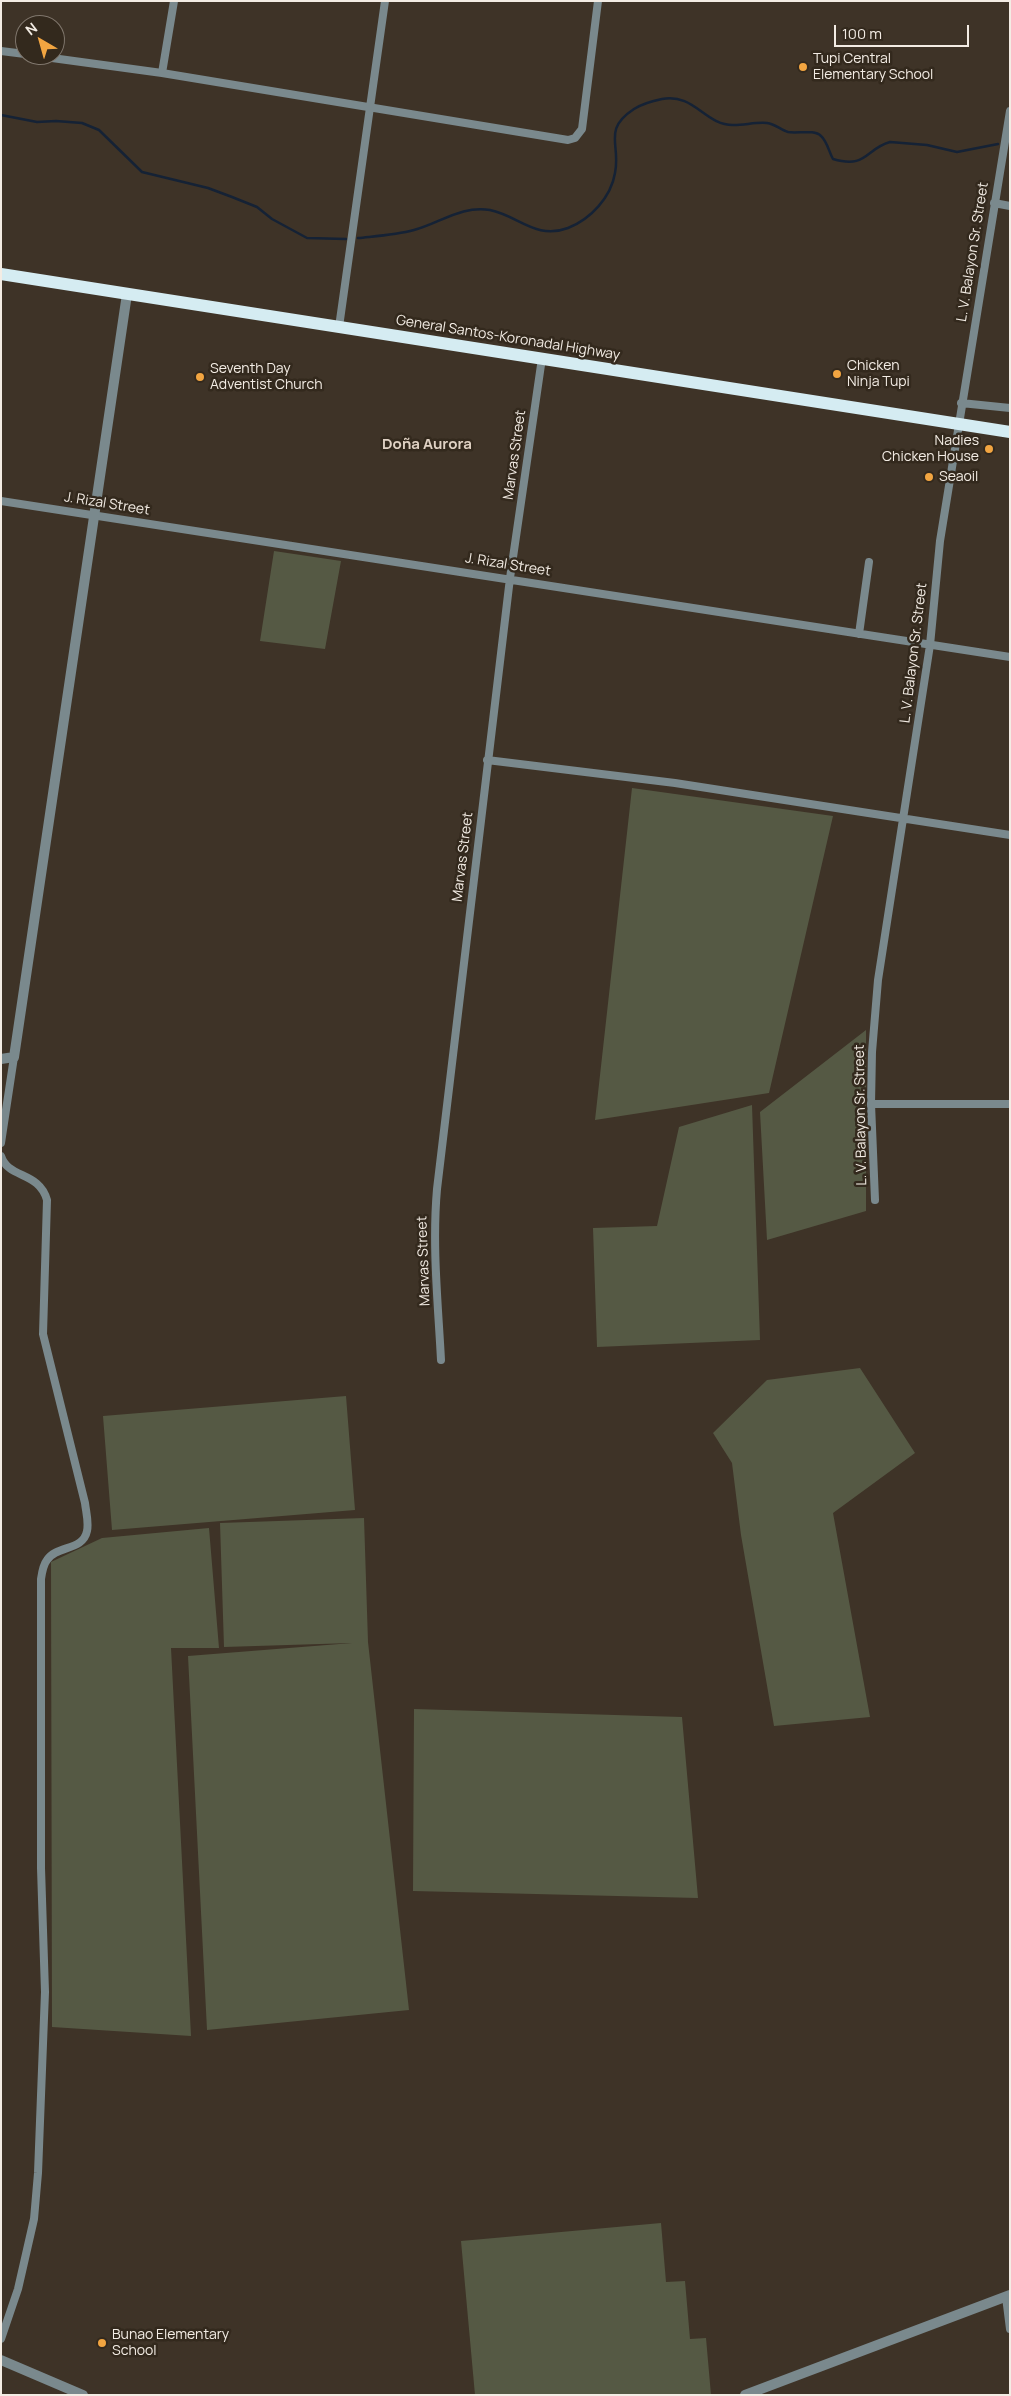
<!DOCTYPE html>
<html>
<head>
<meta charset="utf-8">
<style>
	body { margin:0 }
	#map { position:relative; width:1011px; height:2396px; overflow:hidden; background:#3e3327; font-family:Manrope,sans-serif }
	canvas { display:block }
	.frame { position:absolute; inset:0; border:2px solid #f3ece4; pointer-events:none }
	.north { position:absolute; left:15px; top:15px; width:50px; height:50px; box-sizing:border-box; background:#33291d; border:1px solid #80776d; border-radius:50%; rotate:322deg; font-size:14px; font-weight:700; line-height:20px; text-align:center; color:#f3ece4 }
	.north::after { content:''; display:block; margin:auto; width:18px; height:22px; background:#f2a541; clip-path:polygon(50% 0,100% 100%,50% 72%,0 100%) }
	.scale { position:absolute; left:834px; top:25px; width:135px; height:22px; box-sizing:border-box; border:2px solid #f3ece4; border-top:0; padding-left:6px; font-size:15px; line-height:18px; white-space:nowrap; color:#f3ece4; -webkit-text-stroke:4px #33291d; paint-order:stroke }
</style>
</head>
<body>
<div id="map">
<canvas width="1011" height="2396"></canvas>
<div class="frame"></div>
<div class="north">N</div>
<div class="scale">100 m</div>
</div>
<script>
const g = document.querySelector('canvas').getContext('2d');
g.lineJoin = 'round';
function fill(path, color) {
  g.fillStyle = color;
  g.fill(path, 'evenodd');
}
function stroke(path, color, width, dash) {
  g.strokeStyle = color;
  g.lineWidth = width;
  g.lineCap = dash ? 'butt' : 'round';
  g.setLineDash(dash || []);
  g.stroke(path);
}
function label(font, color, halo, rows, align = 'center') {
  g.font = font + ' Manrope,sans-serif';
  g.lineWidth = 5;
  g.setLineDash([]);
  g.textBaseline = 'middle';
  g.strokeStyle = halo;
  g.fillStyle = color;
  for (const [text, x, y, turn = 0] of rows) {
    g.save();
    g.translate(x, y);
    g.rotate((+turn || 0) * Math.PI / 180);
    g.textAlign = isNaN(turn) ? turn : align;
    if (halo) g.strokeText(text, 0, 0);
    g.fillText(text, 0, 0);
    g.restore();
  }
}
fill(new Path2D(`
	M274,551L341,561L325,649L260,641Z
	M632,788L833,816L769,1093L595,1120Z
	M866,1030V1211L767,1240L760,1112Z
	M752,1105L760,1340L597,1347L593,1228L657,1226L679,1127Z
	M860,1368L915,1453L833,1513L870,1717L774,1726L741,1535L732,1463L713,1433L767,1380Z
	M346,1396L355,1510L112,1530L103,1416Z
	M364,1518L368,1642L409,2010L207,2030L188,1656L352,1643L224,1647L220,1523Z
	M209,1528L219,1648H171L191,2036L52,2027L51,1562L102,1538Z
	M414,1709L682,1717L698,1898L413,1891Z
	M661,2223L666,2282L685,2281L690,2339L706,2338L711,2395H475L461,2241Z`), '#555944');
stroke(new Path2D(`
	M1,115L37,122L56,121L82,123L99,130L142,172L208,188L232,197L257,207L272,219L307,238L346,239
	M358,238C377,236 396,235 414,230C440,223 462,205 490,210C519,216 536,240 568,228C591,219 611,197 615,173C621,144 602,130 634,109C642,104 652,101 662,99C695,93 705,126 734,125C745,125 756,122 767,123C775,124 781,130 788,132C797,134 814,129 821,136C827,141 829,152 833,159C867,169 865,149 890,142L927,145L957,152L998,144`), '#152235', 2.5);
stroke(new Path2D(`
	M1,51L25,54
	M30,55L162,73L568,140L575,138L582,129L598,1
	M162,73L174,1
	M994,203L1010,206
	M339,327L385,1
	M961,403L1010,408
	M1,501L1010,657
	M859,634L869,562
	M487,760L675,783L1010,835
	M871,1104H1010
	M1,1143L14,1057
	M1,1156C8,1179 39,1171 47,1200L43,1334L85,1503C86,1512 89,1522 87,1531C83,1551 57,1545 47,1560C43,1565 42,1572 41,1579V1868L45,1992L38,2173L34,2219L18,2289L1,2339
	M875,1200L871,1104L872,1052L878,980L930,645L940,541L1010,111
	M441,1360C438,1303 432,1246 437,1189L510,578L542,358
	M1006,2297L1010,2329`), '#7a898d', 8);
stroke(new Path2D(`
	M1,1059L14,1057L127,294
	M1,2360L83,2395
	M745,2395L1010,2295`), '#7a898d', 10);
stroke(new Path2D(`
	M1,274L1010,432`), '#d5ecf2', 12);
for (const [x, y, r, color] of [
	[803,67,5,"#f2a541"],
	[837,374,5,"#f2a541"],
	[200,377,5,"#f2a541"],
	[989,449,5,"#f2a541"],
	[929,477,5,"#f2a541"],
	[102,2343,5,"#f2a541"]
]) {
  const dot = new Path2D();
  dot.arc(x, y, r, 0, 2 * Math.PI);
  g.fillStyle = color;
  g.fill(dot);
  stroke(dot, '#33291d', 2);
}
label('14px', '#f3ece4', '#33291d', [
	["Tupi Central",813,59],
	["Elementary School",813,75],
	["Chicken",847,366],
	["Ninja Tupi",847,382],
	["Seventh Day",210,369],
	["Adventist Church",210,385],
	["Nadies",979,441,"right"],
	["Chicken House",979,457,"right"],
	["Seaoil",939,477],
	["Bunao Elementary",112,2335],
	["School",112,2351]
], 'left');
label('14px', '#f3ece4', '#33291d', [
	["L. V. Balayon Sr. Street",973,252,-81],
	["General Santos-Koronadal Highway",508,338,9],
	["Marvas Street",515,455,-82],
	["J. Rizal Street",107,504,9],
	["J. Rizal Street",508,565,9],
	["L. V. Balayon Sr. Street",914,653,-83],
	["Marvas Street",463,857,-83],
	["L. V. Balayon Sr. Street",861,1115,-91],
	["Marvas Street",424,1261,-92]
]);
label('bold 15px', '#e0d2c4', '#33291d', [
	["Doña Aurora",427,445]
]);
</script>
</body>
</html>
